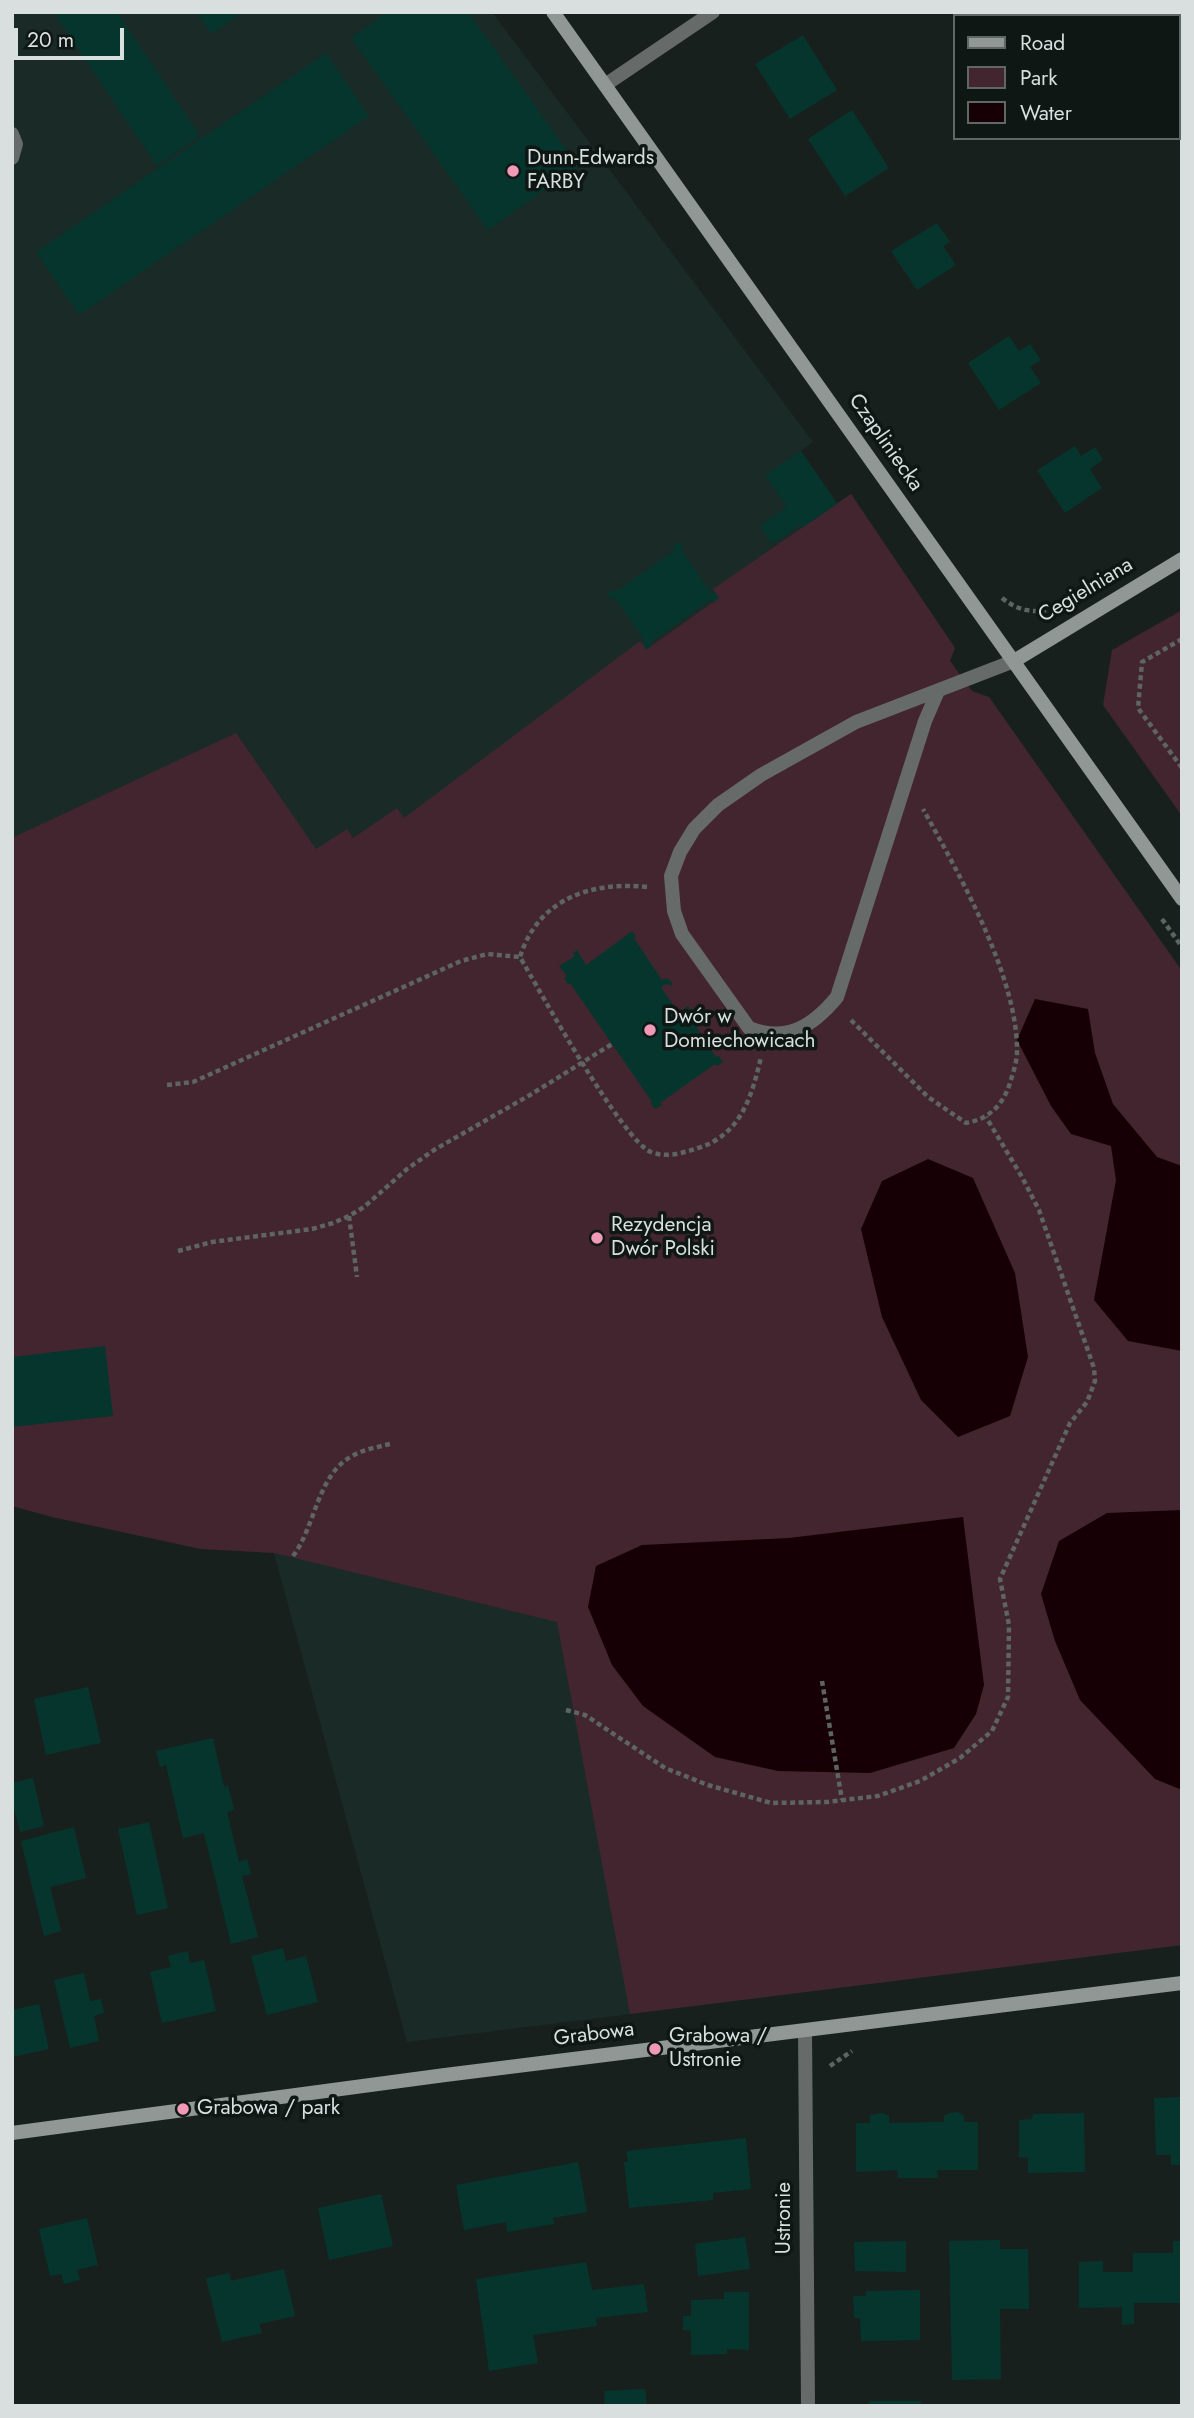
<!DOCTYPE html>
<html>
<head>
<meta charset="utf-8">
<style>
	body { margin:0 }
	#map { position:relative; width:1194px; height:2418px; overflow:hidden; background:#18201e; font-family:Jost,sans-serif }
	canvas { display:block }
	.frame { position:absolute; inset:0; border:14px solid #d9dfde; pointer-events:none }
	.legend { position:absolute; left:953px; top:14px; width:228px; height:126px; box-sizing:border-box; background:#0f1715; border:2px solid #606765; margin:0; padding:9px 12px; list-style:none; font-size:21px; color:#d9dfde }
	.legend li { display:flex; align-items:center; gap:14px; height:35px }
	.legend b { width:35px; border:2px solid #606765 }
	.scale { position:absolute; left:14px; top:28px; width:110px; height:32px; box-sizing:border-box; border:4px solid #d9dfde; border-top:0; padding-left:9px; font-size:21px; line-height:24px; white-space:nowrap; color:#d9dfde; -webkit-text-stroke:5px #0f1715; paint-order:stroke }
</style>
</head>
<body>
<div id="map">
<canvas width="1194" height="2418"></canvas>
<div class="frame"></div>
<ul class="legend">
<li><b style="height:9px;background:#909795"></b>Road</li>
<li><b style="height:19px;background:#42252f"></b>Park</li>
<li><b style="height:19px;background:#160006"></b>Water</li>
</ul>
<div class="scale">20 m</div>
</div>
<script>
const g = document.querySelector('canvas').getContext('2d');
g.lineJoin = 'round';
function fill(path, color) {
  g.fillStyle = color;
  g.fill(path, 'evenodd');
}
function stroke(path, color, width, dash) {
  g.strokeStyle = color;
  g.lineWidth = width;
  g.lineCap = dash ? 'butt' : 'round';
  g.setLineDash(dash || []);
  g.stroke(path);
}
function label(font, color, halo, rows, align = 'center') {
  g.font = font + ' Jost,sans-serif';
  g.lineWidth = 7;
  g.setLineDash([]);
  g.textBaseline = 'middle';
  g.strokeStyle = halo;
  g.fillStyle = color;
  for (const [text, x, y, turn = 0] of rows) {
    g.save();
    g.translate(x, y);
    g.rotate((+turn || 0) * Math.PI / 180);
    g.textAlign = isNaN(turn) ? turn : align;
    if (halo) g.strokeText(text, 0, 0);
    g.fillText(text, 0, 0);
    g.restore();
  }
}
fill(new Path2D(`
	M12,12H492L813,442L801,451L837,503L851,494L955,648L950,661L972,691L989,697L1182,971V1945L407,2042L274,1553L201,1549L52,1517L12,1506Z`), '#1a2a27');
fill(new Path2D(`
	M851,494L955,648L950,661L972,691L989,697L1182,971V1945L630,2014L557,1622L274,1553L201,1549L52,1517L12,1506V838L236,733L316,849L347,829L353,838L397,808L404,818L640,641L647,649L719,598L713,589Z
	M1182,610V816L1103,705L1112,650Z`), '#42252f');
fill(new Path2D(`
	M1035,999L1088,1009L1095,1053L1113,1104L1157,1157L1182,1166V1351L1128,1341L1094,1300L1116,1180L1111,1146L1071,1134L1051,1106L1017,1040Z
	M928,1159L973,1178L1015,1273L1028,1357L1010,1416L958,1437L921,1400L882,1317L861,1229L882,1181Z
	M1182,1510V1790L1155,1779L1080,1700L1055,1641L1041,1594L1059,1541L1107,1513Z
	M963,1517L984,1685L976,1714L954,1748L870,1773L778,1771L715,1757L643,1706L612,1665L588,1607L596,1566L642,1545L789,1538Z`), '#160006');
fill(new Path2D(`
	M53,12H117L200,136L157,166Z
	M196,12H242L212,34Z
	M387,12H468L578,166L488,230L351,38Z
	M1107,12H1158L1160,16H1109Z
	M803,35L837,90L790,119L755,64Z
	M326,53L369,116L79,315L36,252Z
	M852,110L889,168L845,196L808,139Z
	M937,223L950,242L943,246L956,265L917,290L891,251Z
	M1009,336L1019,351L1030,344L1041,360L1030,367L1041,383L999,410L968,363Z
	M1075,446L1081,456L1095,447L1103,460L1090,469L1102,488L1065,513L1037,470Z
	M801,451L837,504L802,528L800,525L772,544L760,526L787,507L765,475Z
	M679,542L684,548L681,550L710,591L712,594L715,592L719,598L713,603L711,599L651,642L653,645L646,649L642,643L645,641L614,597L611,599L607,594L613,589L615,592L675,550L673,546Z
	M632,931L636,936L634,938L662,980L666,978L672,982V986L666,984L661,987L680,1015L685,1011L686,1006L689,1007L691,1013L689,1015L716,1057L719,1056L723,1062L717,1066L715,1064L660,1103L662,1105L655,1109L650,1103L652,1102L570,983L568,984L564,978L567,976L559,966L575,956L573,953L577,950L586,965Z
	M105,1346L113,1416L12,1427V1357Z
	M88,1687L101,1743L46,1755L34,1699Z
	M213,1738L224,1787L228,1785L234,1810L227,1812L239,1862L247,1859L251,1874L242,1876L258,1937L231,1944L204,1833L183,1838L166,1765L160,1767L156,1751Z
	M33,1778L44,1826L20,1832L12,1801V1783Z
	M149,1822L168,1908L137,1915L118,1829Z
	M74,1827L86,1878L50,1887L61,1931L44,1936L21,1841Z
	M283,1948L286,1961L306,1956L318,2002L267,2015L251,1956Z
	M188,1951L190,1963L204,1960L216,2011L162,2023L150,1972L171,1967L168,1956Z
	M84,1973L90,2001L101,1999L104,2013L94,2016L99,2041L70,2048L54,1980Z
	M39,2004L49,2049L12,2057V2010Z
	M1182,2097V2165H1171V2155H1156L1154,2098Z
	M958,2112L964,2116V2122H978V2170H937L938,2178H898L897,2170L856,2172V2123H870V2115L883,2113L889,2116V2123L944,2122V2116L950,2113Z
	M1084,2113L1085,2172L1028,2173V2158L1019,2157V2120L1032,2119L1033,2114Z
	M746,2138L751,2189L713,2193V2200L629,2208L624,2162H628L626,2151Z
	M578,2162L587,2212L553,2218L554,2224L507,2232L506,2222L464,2230L456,2185Z
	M381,2194L393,2246L329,2260L318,2208Z
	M87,2218L98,2265L77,2270L80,2280L64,2284L61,2274L50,2276L39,2229Z
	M745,2237L750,2269L698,2276L695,2244Z
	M1000,2240V2249H1028L1029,2309H1000L1001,2379L952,2380L949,2241Z
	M906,2241V2272L855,2271L854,2242Z
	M1173,2241H1182V2303H1134V2324L1122,2325V2307L1079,2308V2262L1103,2261V2272H1133V2253H1173Z
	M586,2262L592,2290L644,2284L648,2312L596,2318L597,2326L533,2335L538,2363L489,2371L476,2279Z
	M284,2269L295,2316L259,2324L262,2333L222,2342L206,2278L229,2273L231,2281Z
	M920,2290V2340L861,2341L860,2318H854L853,2296H866V2291Z
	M724,2292H749V2350L727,2349V2354L691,2355V2331L683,2330V2316H691V2300L724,2299Z
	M645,2389L647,2406H605L604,2391Z
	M869,2401H921V2406H869Z`), '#06352e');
stroke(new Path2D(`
	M1002,598C1016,609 1029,613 1046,610
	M1182,639L1142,662L1138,708L1182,768
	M647,887C591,881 538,899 520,957C539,990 623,1141 651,1152C666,1158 683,1153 698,1148C741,1135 752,1096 761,1057
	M1162,919L1182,947
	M851,1020L928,1097L966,1123C989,1119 1003,1105 1010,1083C1013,1073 1017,1062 1017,1052C1018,977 959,874 923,809
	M167,1085L193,1082L461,961L487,954L520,957
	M349,1216L357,1277
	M178,1251L212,1242L312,1229L333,1223L349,1216L364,1207L407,1169L434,1150L530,1095L612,1044
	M293,1556C316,1526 317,1473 354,1455C365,1449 378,1447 390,1444
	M822,1681L842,1800
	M566,1710L585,1715L665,1768L708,1785L771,1803L827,1802L878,1796L920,1781L960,1758L992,1731L1008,1697L1009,1625L1000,1579L1070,1423L1087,1402L1095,1381L1094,1368L1039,1210L1022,1177L986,1117
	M830,2066L852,2051`), '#5d6462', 4.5, [5, 3.5]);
stroke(new Path2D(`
	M12,134L16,144L12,158
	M938,691L925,721L837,997C813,1026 787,1043 749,1028L682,934L674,911L671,876L680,852L694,829L718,805L761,775L856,722L1014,661`), '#666b6a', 14);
stroke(new Path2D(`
	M605,85L713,12
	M805,2031L808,2406`), '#666b6a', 14);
stroke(new Path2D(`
	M553,12L1182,899
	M1014,661L1182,559
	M12,2133L445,2075L1182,1983`), '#909795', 14);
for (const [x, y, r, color] of [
	[513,171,7,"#f09ab7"],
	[650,1030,7,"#f09ab7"],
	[597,1238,7,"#f09ab7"],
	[655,2049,7,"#f09ab7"],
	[183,2109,7,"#f09ab7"]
]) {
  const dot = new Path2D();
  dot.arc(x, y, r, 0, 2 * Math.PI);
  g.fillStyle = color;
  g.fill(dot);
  stroke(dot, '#0f1715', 2.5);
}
label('21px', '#d9dfde', '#0f1715', [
	["Dunn-Edwards",527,159],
	["FARBY",527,183],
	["Dwór w",664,1018],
	["Domiechowicach",664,1042],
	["Rezydencja",611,1226],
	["Dwór Polski",611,1250],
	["Grabowa /",669,2037],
	["Ustronie",669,2061],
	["Grabowa / park",197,2109]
], 'left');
label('21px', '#d9dfde', '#0f1715', [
	["Czapliniecka",885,443,55],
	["Cegielniana",1086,591,-31],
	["Grabowa",594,2035,-7],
	["Ustronie",785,2218,-90]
]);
</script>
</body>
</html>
